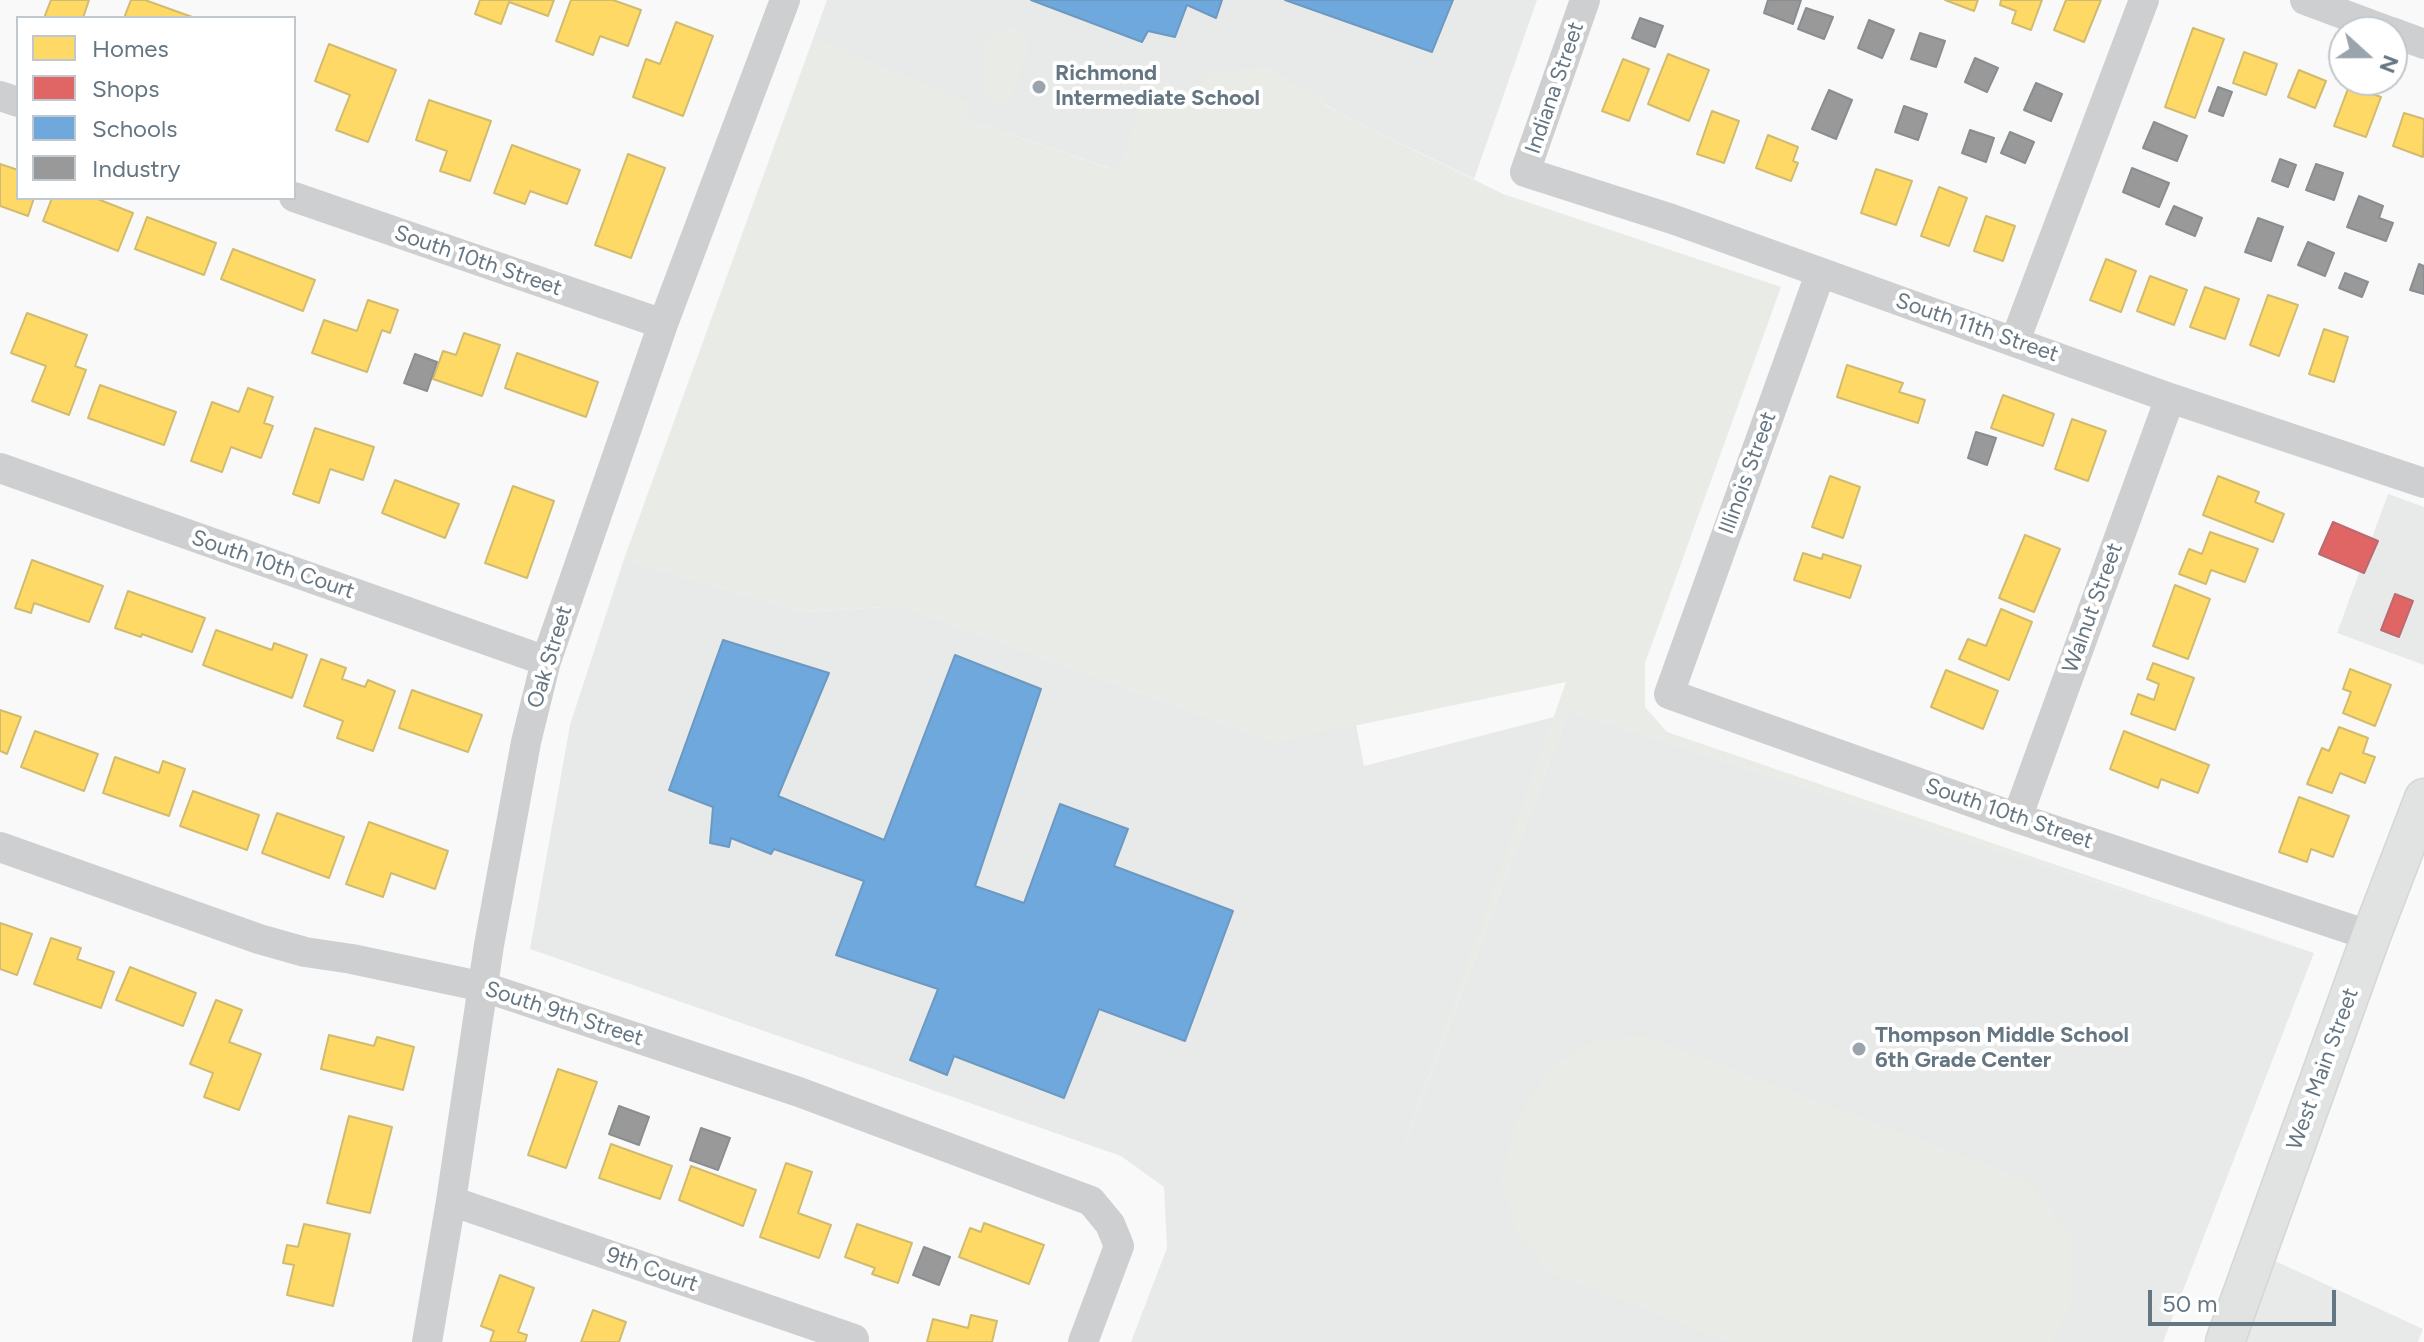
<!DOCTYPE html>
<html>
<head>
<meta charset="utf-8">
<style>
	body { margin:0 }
	#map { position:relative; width:2424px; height:1342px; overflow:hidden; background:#f9f9f9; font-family:Figtree,sans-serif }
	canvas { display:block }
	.legend { position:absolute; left:16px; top:16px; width:280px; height:184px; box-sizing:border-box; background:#fff; border:2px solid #c1c8cd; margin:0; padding:10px 14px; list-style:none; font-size:24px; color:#657683 }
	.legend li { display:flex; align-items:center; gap:16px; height:40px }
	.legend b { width:40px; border:2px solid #c1c8cd }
	.north { position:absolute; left:2328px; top:16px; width:80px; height:80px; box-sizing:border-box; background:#fff; border:2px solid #c1c8cd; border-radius:50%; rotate:111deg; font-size:22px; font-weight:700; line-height:32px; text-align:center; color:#657683 }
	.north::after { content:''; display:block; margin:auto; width:28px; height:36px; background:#99a4ac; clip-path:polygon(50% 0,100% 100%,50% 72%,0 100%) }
	.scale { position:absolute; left:2148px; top:1290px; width:188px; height:36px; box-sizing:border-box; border:4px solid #657683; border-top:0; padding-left:10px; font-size:24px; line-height:28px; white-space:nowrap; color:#657683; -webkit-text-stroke:6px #fff; paint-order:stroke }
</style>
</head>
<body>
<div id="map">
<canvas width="2424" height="1342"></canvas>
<ul class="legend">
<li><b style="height:22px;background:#ffd966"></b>Homes</li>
<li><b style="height:22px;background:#e06666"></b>Shops</li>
<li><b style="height:22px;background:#6fa8dc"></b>Schools</li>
<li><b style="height:22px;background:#999"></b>Industry</li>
</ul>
<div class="north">N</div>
<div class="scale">50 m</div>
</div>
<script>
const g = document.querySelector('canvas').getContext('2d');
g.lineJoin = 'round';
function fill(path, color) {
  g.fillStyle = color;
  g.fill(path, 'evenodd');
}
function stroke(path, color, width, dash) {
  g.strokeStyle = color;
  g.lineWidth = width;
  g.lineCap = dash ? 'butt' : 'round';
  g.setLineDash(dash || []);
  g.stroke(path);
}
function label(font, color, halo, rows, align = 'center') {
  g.font = font + ' Figtree,sans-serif';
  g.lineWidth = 8;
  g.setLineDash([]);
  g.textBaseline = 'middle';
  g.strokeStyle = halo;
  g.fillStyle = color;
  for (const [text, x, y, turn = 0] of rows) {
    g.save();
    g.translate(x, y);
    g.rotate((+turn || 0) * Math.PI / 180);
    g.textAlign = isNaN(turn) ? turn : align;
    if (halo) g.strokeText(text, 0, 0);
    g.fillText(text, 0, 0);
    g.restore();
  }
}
fill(new Path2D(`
	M827,0H1537L1474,179L1347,117L1262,67L1194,95L1152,79L1118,171L966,119L969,103L813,39Z
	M2388,494L2424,507V665L2337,633Z
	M624,559L804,612L903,606L1276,742L1356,724L1364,766L1554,717L1401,1153L1569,710L2314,953L2163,1342H1131L1167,1248L1164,1187L1121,1156L530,949L570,725Z
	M2262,1255L2423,1329L2418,1342H2231Z`), '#e8e9e9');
fill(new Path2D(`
	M1009,26L1025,33L1029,50L1007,108L985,99L982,44Z
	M813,39L970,103L966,119L1117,171L1152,79L1194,95L1204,74L1262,67L1284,80L1326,98L1324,104L1347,117L1503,194L1781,287L1645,663V707L1667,732L2314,953L1569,710L1382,1203L1566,682L1276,742L903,606L804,612L624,559Z
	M1643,1035L2030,1181L2071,1236L2073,1299L2053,1342H1728L1548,1272L1516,1231L1500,1179L1516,1119L1551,1067L1595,1040Z`), '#e8ebe6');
const homes = new Path2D(`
	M51,0H89L83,18H44Z
	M131,0H145L195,18H124Z
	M480,0H554L548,16L509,2L501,24L475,14Z
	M571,0H613L641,10L628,46L600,36L593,55L556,41Z
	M1945,0H1978L1974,11Z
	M2001,0H2042L2031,30L2012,23L2016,11L2000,5Z
	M2066,0H2101L2084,42L2054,30Z
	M676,22L713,36L683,116L633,97L646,59L660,64Z
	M2193,28L2224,39L2195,118L2165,107Z
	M329,44L396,70L368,142L336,130L350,95L315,81Z
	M2244,52L2277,64L2266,95L2233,83Z
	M1668,54L1709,70L1689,121L1648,104Z
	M1623,59L1649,69L1629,121L1602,111Z
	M2299,70L2326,81L2315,108L2288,97Z
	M2349,86L2381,97L2366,137L2334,126Z
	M429,100L491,121L470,181L440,171L447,151L416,140Z
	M1712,111L1739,121L1724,163L1697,154Z
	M2404,113L2424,119L2423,157L2393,146Z
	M1768,135L1798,147L1793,161L1798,163L1791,181L1756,168Z
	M512,145L580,170L567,204L530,191L525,204L494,193Z
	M628,154L665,168L631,258L595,245Z
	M0,164L18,170V198H34L28,216L0,206Z
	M1876,169L1912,181L1896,225L1861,213Z
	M1939,187L1967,198L1949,246L1921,236Z
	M52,198H95L133,213L118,251L43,221Z
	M1986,216L2015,226L2003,261L1974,251Z
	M147,217L216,243L204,275L135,249Z
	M233,249L315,280L303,311L221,279Z
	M2106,259L2136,271L2121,312L2090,300Z
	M2150,276L2187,290L2174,325L2137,311Z
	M2205,287L2239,299L2225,339L2190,327Z
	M2268,295L2298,305L2279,356L2250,345Z
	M368,300L398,310L390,333L382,330L367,372L312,353L324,320L357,331Z
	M27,313L87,335L75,366L86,370L69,415L32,401L46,366L11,353Z
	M2324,329L2348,337L2334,382L2309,374Z
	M464,333L500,345L482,396L433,379L443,351L456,355Z
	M517,353L598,382L586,417L505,388Z
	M1847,365L1903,383L1899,392L1925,400L1918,423L1837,397Z
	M100,385L176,412L164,445L88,418Z
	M248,388L273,397L264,423L273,426L261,458L231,447L222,472L191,461L212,402L239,412Z
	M2003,395L2054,414L2043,446L1991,428Z
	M2072,419L2106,431L2088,481L2055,469Z
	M315,428L374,447L363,480L330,469L319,503L293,494Z
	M1830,476L1860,487L1843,538L1812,527Z
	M2218,476L2259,492L2255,502L2284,514L2273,542L2203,515Z
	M395,480L459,504L445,538L382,513Z
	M513,486L554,501L527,578L485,563Z
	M2210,532L2258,549L2245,582L2211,570L2206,584L2179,574L2189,549L2202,554Z
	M2025,535L2060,549L2034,612L1999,598Z
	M1803,553L1822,559L1823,554L1861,566L1850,598L1794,580Z
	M32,560L103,586L89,622L34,603L31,613L15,608Z
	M2175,585L2210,599L2188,659L2153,646Z
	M128,591L205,618L192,652L142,634L141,637L115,628Z
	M2001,609L2032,622L2009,680L1959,659L1968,639L1986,646Z
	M216,630L272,650L274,643L307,655L292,698L203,665Z
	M321,659L346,668L342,679L365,687L368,680L395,691L373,751L337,738L343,721L304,706Z
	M2153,663L2194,678L2175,730L2131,714L2138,694L2154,700L2159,684L2147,679Z
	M2350,669L2391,685L2375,726L2343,713L2351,692L2343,689Z
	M1946,670L1998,691L1983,729L1931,707Z
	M412,690L482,715L468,752L399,728Z
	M0,710L21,717L7,754L0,751Z
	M2339,727L2368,738L2363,753L2375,757L2365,783L2340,773L2332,793L2307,784L2322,748L2329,751Z
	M35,731L98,754L84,791L21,767Z
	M2124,731L2209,765L2198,793L2161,779L2158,788L2110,769Z
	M115,757L159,773L163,761L185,769L169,816L103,793Z
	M193,791L259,815L247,850L180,826Z
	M2299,797L2349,816L2333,857L2311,849L2307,862L2279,852Z
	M277,813L344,837L329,878L262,853Z
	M369,822L448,851L435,889L391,873L383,897L346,884Z
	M0,923L32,934L17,975L0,969Z
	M51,938L81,948L77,959L114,972L101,1008L34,984Z
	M130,967L196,993L183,1026L116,1000Z
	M216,1000L242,1010L229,1042L261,1054L239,1110L204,1097L213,1073L190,1064Z
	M329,1035L374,1046L377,1037L414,1047L403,1090L321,1069Z
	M558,1069L597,1082L566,1168L528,1155Z
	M349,1116L392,1127L370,1213L327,1203Z
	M611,1144L672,1166L660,1199L599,1178Z
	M786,1163L812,1172L798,1213L831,1225L819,1258L760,1237Z
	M691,1166L756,1190L743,1226L679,1200Z
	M984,1223L1044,1245L1029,1284L959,1257L970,1228L981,1232Z
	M304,1224L350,1234L333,1306L287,1295L294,1265L283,1263L287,1245L298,1247Z
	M857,1224L912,1243L898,1283L872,1274L875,1268L845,1257Z
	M500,1275L534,1288L518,1332L527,1335L525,1342H490L494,1331L481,1326Z
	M593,1310L626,1322L619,1342H581Z
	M971,1315L997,1321L992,1342H927L933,1319L968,1328Z`);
fill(homes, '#ffd966');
stroke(homes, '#d1bb6f', 2);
const shops = new Path2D(`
	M2333,522L2378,541L2364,573L2319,554Z
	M2395,594L2413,601L2399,637L2381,630Z`);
fill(shops, '#e06666');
stroke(shops, '#bb6b6f', 2);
const schools = new Path2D(`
	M1031,0H1222L1216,18L1187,5L1175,37L1148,31L1142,42Z
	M1285,0H1453L1432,52Z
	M723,640L829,673L778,796L884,840L955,655L1041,689L975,886L1024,903L1060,804L1128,829L1114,866L1233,911L1185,1041L1099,1009L1064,1098L954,1056L947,1075L910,1060L938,989L836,955L864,881L774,849L771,854L731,838L729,847L710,843L713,807L669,790Z`);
fill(schools, '#6fa8dc');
stroke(schools, '#6c99c1', 2);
const industry = new Path2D(`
	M1768,0H1801L1793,24L1764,13Z
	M1806,8L1833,17L1824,39L1798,29Z
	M1640,18L1663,26L1655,47L1632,38Z
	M1869,20L1894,30L1882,58L1858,48Z
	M1920,33L1945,41L1936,67L1911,59Z
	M1975,58L1998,68L1987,92L1965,82Z
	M2036,83L2062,94L2051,121L2024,110Z
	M2218,87L2232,92L2223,116L2209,111Z
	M1829,90L1852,100L1836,139L1812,129Z
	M1904,106L1927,114L1918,140L1895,132Z
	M2154,122L2187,136L2177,161L2143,148Z
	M1970,130L1994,138L1986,162L1962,153Z
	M2010,132L2034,142L2025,163L2001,153Z
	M2280,159L2296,165L2288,187L2272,181Z
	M2316,164L2343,173L2334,200L2306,190Z
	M2132,168L2169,183L2159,207L2123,192Z
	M2359,196L2383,206L2379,218L2393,223L2386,241L2347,227Z
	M2174,206L2202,218L2195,236L2166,224Z
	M2258,218L2283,227L2271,261L2245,252Z
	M2308,242L2334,253L2325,276L2298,265Z
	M2419,264L2424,266V294L2410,290Z
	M2345,273L2368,282L2362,297L2339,288Z
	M415,354L437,362L427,391L404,383Z
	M1976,432L1996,438L1987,465L1968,458Z
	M619,1106L649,1117L639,1145L609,1134Z
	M701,1128L730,1138L718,1170L690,1160Z
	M924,1247L950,1257L939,1285L913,1275Z`);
fill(industry, '#999');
stroke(industry, '#898e92', 2);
const major = new Path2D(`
	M2225,1342L2371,936L2424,798`);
stroke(major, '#d5d6d7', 41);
stroke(new Path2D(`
	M1585,0L1525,172L1672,219L2170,398L2424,483
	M2305,0L2391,32
	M2392,32L2424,44
	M0,96L18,102
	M294,197L663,324
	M1820,274L1669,694L2017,818L2371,936
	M2015,341L2144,0
	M0,468L546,661
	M2017,818L2170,398
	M0,847L259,939L305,952L352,959L484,987L799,1092L1091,1201L1110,1224L1119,1246L1083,1342
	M451,1201L854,1339
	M427,1342L451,1201L489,945L526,742L546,661L663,324L785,0`), '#cecfd0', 30);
stroke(major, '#e1e2e2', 38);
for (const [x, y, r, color] of [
	[1039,87,8,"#99a4ac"],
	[1859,1049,8,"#99a4ac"]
]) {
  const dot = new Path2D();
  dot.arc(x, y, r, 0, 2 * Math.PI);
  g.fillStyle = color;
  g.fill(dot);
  stroke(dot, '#fff', 3);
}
label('bold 22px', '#657683', '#fff', [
	["Richmond",1055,74],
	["Intermediate School",1055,99],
	["Thompson Middle School",1875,1036],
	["6th Grade Center",1875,1061]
], 'left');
label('22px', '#657683', '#fff', [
	["Indiana Street",1555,88,-71],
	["South 10th Street",478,261,19],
	["South 11th Street",1977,328,19],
	["Illinois Street",1748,473,-70],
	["South 10th Court",273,565,19],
	["Walnut Street",2093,608,-70],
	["Oak Street",550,657,-73],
	["South 10th Street",2009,814,19],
	["South 9th Street",564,1014,18],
	["West Main Street",2323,1069,-70],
	["9th Court",652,1270,19]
]);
</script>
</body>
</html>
